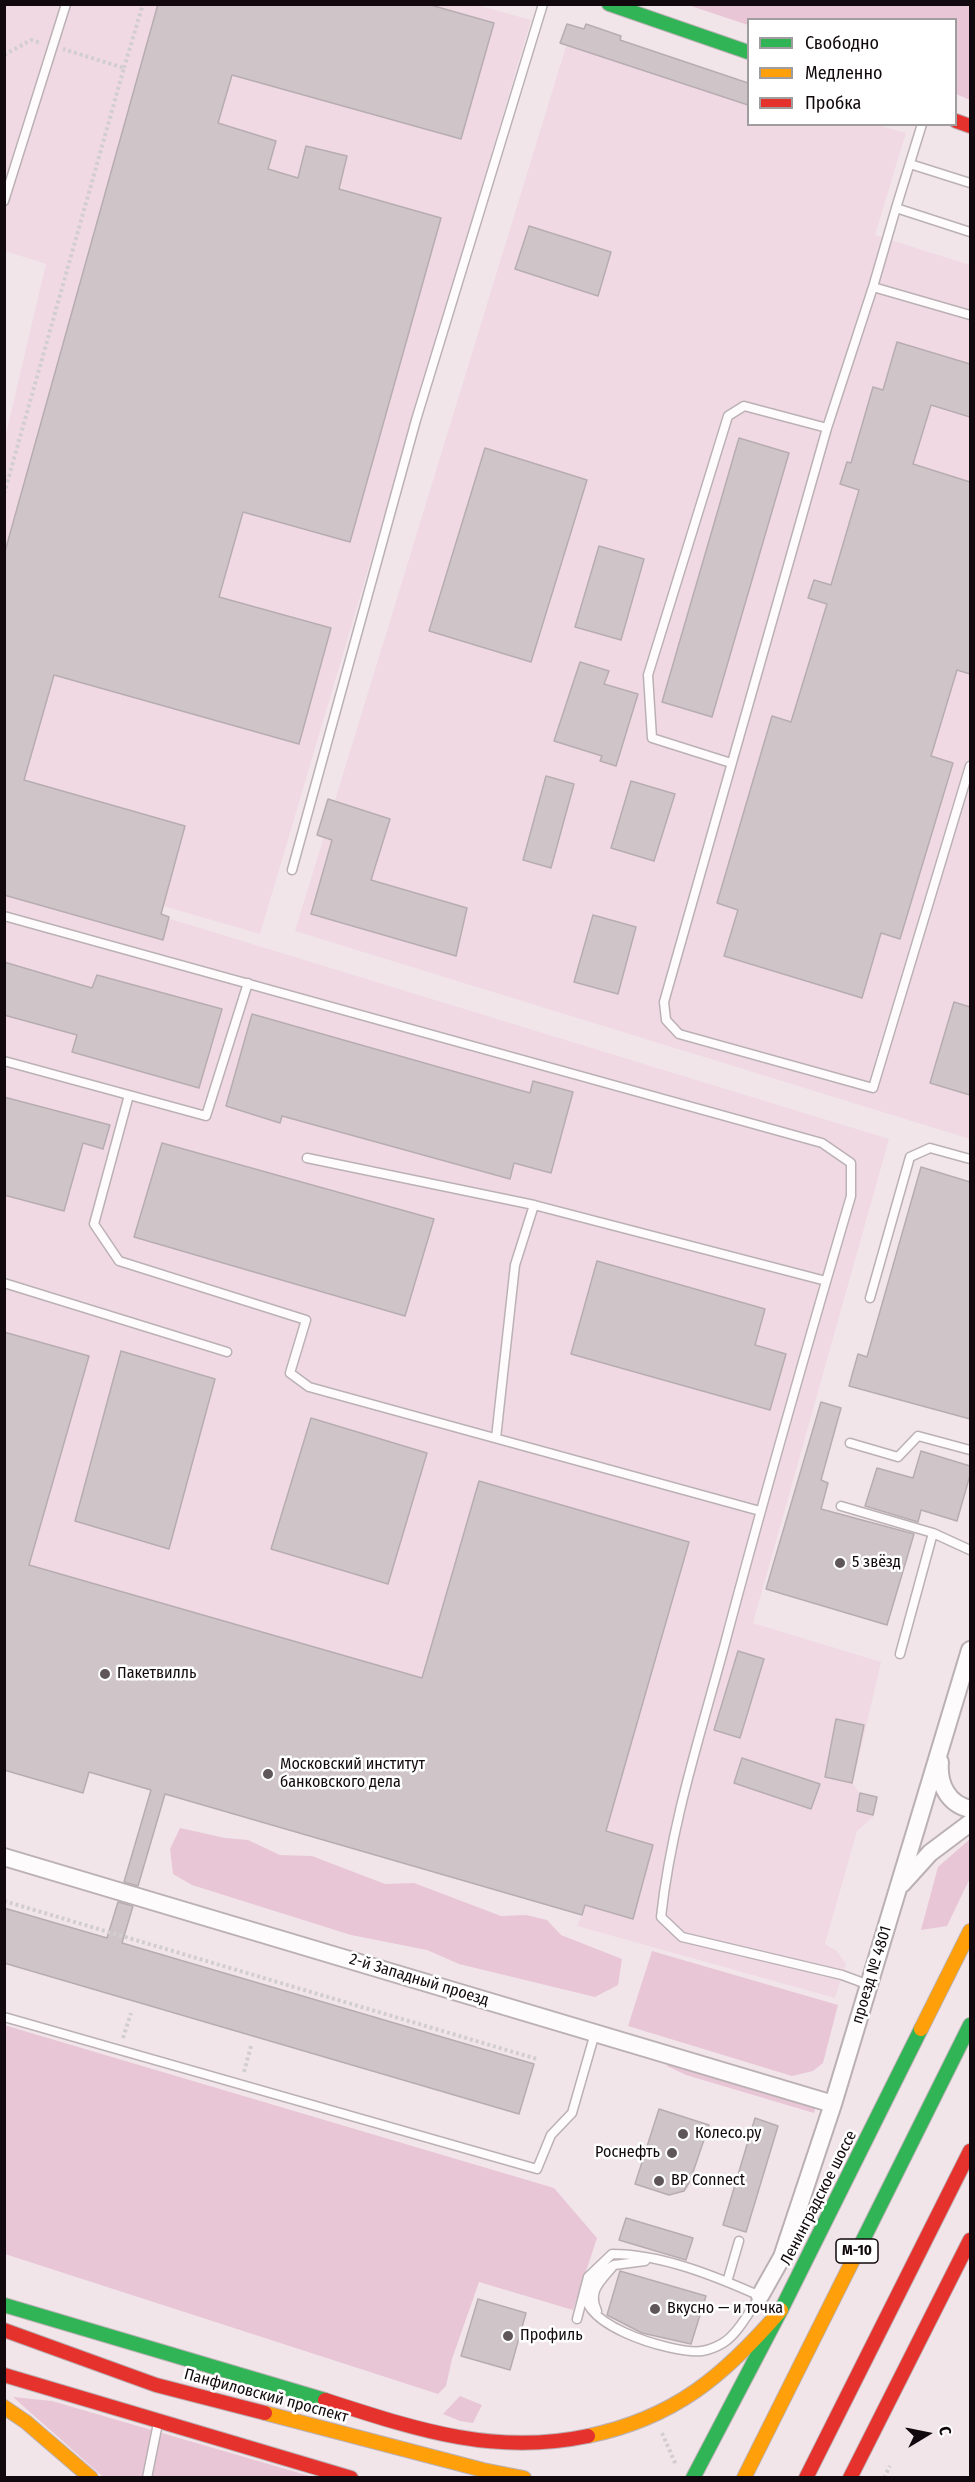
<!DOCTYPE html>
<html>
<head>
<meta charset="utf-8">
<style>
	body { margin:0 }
	#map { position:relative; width:975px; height:2482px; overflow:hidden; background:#f1e5ea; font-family:"Fira Sans Condensed",sans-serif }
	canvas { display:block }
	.frame { position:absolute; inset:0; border:6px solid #11090d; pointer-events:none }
	.legend { position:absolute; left:747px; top:18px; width:210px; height:108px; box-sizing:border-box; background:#fff; border:2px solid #a09d9e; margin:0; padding:8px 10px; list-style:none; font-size:18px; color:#11090d }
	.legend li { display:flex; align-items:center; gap:12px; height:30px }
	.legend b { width:30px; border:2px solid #a09d9e }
	.north { position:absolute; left:897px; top:2404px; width:60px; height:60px; -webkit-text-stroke:4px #fff; paint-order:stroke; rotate:80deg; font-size:16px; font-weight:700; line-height:24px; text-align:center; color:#11090d }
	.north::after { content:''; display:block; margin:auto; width:21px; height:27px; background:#11090d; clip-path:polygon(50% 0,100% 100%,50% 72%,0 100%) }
</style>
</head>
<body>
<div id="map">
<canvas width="975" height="2482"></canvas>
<div class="frame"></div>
<ul class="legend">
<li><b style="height:8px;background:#30b455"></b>Свободно</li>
<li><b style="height:8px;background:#ff9f0a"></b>Медленно</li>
<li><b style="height:8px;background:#e5322d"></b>Пробка</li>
</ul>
<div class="north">С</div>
</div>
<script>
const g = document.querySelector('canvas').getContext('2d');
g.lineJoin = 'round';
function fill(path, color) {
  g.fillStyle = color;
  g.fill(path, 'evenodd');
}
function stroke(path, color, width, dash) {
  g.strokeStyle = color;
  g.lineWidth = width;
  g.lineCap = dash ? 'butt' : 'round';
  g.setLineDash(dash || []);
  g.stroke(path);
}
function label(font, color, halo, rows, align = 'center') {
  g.font = font + ' "Fira Sans Condensed",sans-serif';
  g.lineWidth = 5;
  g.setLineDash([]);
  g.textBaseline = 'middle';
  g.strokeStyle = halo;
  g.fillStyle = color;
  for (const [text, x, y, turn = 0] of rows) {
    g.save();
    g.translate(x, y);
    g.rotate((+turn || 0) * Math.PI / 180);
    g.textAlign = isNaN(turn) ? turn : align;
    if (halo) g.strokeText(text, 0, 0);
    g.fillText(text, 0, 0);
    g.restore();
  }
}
fill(new Path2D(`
	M473,4L531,20L260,934L5,860V438L46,264L5,251V5Z
	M571,30L748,85V124L877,125L906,133L875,235L970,265V1139L295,931Z
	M4,868L889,1139L753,1623L881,1662L853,1783L859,1793L878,1798L873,1817L857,1831L825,1944L837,1951L846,1964L835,1998L577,1926L582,1915L90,1773L83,1793L5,1770Z`), '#f0d9e3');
fill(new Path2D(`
	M688,5H970V100L956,94V20H748V25Z
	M180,1828L225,1838L248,1840L280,1855L312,1856L385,1884L414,1883L501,1916L526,1915L547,1920L561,1935L622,1959L618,1985L595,1997L459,1964L427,1950L351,1935L192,1885L173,1874L170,1849Z
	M970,1839V1878L947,1926L921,1930L938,1867Z
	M652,1951L838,2005L823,2063L813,2071L792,2076L628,2026Z
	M4,2025L554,2188L597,2238L573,2310L479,2282L452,2359L446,2386L438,2394L5,2254Z
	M670,2055L818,2097L814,2113L686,2075L667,2066Z
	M460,2396L482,2405L473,2423L460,2421L443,2414Z
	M13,2397L52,2401L313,2477H103Z`), '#e8c6d5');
const building = new Path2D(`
	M158,4H427L494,23L461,139L232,75L218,123L276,141L268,169L298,178L306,146L347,156L339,189L441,218L350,542L243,512L219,597L331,628L299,744L54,675L24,780L185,826L161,914L169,917L163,940L4,895V555Z
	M567,24L584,29L586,24L621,36L620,40L748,83V105L560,43Z
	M529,226L611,252L598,296L515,269Z
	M897,342L970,364V417L931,405L913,464L970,482V674L957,670L931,756L953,763L900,939L881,933L862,998L724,956L738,910L717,903L772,716L791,722L827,604L808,598L814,580L831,585L859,490L840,484L847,462L851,463L873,387L883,390Z
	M739,438L789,453L712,717L662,702Z
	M485,448L587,480L531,662L429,631Z
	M599,546L644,559L621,640L575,627Z
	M580,662L609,671L604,684L638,694L616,766L600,761L602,756L554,741Z
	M546,776L574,784L551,868L523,860Z
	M631,781L675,794L654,861L611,848Z
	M328,799L390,819L371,880L467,908L456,956L311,914L332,840L317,835Z
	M593,915L636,927L618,994L574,982Z
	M4,962L92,988L97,975L222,1009L199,1088L72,1052L77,1035L4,1015Z
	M954,1002L970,1007V1095L930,1083Z
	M252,1014L530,1093L533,1081L573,1092L551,1173L514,1163L510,1179L282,1116L280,1123L226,1106Z
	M4,1097L110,1125L103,1149L83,1143L64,1211L4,1195Z
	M162,1143L434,1219L405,1316L134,1237Z
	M921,1167L970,1182V1419L849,1386L858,1354L867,1357Z
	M597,1261L765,1309L755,1345L786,1354L770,1410L571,1354Z
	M4,1332L89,1356L29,1565L422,1678L479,1481L689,1542L606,1831L653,1845L633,1919L585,1905L582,1915L165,1794L138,1886L124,1882L151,1790L89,1772L83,1793L4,1770Z
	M121,1351L215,1379L169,1549L75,1521Z
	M821,1402L841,1408L821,1480L828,1483L821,1509L914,1534L887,1625L766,1589Z
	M311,1418L427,1453L388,1584L271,1549Z
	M921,1451L970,1466V1475L957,1521L921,1510L918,1522L865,1506L877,1468L913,1478Z
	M738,1651L764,1659L740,1738L714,1730Z
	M836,1719L864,1725L852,1783L825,1777Z
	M742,1758L820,1784L811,1809L734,1783Z
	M860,1793L877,1797L873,1815L857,1811Z
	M118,1902L133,1906L122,1943L534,2064L519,2114L4,1963V1908L107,1938Z
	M659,2109L709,2125L690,2181L684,2191L669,2195L635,2184Z
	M755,2118L778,2126L746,2232L723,2225Z
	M626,2218L693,2238L686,2260L619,2240Z
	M620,2271L706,2296L691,2344L642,2333L607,2315Z
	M478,2299L526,2313L510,2370L461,2356Z`);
fill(building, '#cfc5c9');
stroke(building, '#b7adb1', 1.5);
const lane = new Path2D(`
	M922,124L896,208L970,232
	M910,164L970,183
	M4,201L66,4
	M873,287L896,208
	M970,315L873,287L827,428L664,1002L666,1020L679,1034L873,1088L970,766
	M731,763L652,738L648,675L728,416L744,406L827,428
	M292,870L416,420L543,4
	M4,916L822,1143L851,1163V1196C807,1346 764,1496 724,1647C700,1736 671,1825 661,1917L682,1937L842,1975L869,1985
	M4,1061L206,1116L248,983
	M129,1095L94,1224L119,1261L306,1320L290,1373L309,1387L760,1511
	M307,1158L534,1205L515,1265L496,1438
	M534,1205L826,1281
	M4,1283L227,1352
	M870,1298L910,1157L930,1148L970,1159
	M850,1443L898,1457L918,1436L970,1450
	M841,1506L933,1533L970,1550
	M900,1654L933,1533
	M4,2017L537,2169L551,2135L572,2113L595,2033
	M727,2282L739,2241
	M597,2311C587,2290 602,2280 614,2265L645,2261
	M577,2319L588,2277L612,2254C661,2254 715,2276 760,2296C750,2310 738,2334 723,2343C718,2346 708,2350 702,2351C675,2355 559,2321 592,2281C597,2274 607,2269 614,2265
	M147,2478L158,2423`);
const street = new Path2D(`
	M940,1762C938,1784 948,1804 970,1809
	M4,1857L833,2104
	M902,1884L930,1853L970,1823
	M760,2296L782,2257L833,2104L970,1650`);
const fast = new Path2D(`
	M609,4L748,52
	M858,2250L970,2025
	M4,2305L325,2400
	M693,2478L781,2310L921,2029`);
const slow = new Path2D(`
	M921,2029L970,1931
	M4,2407L26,2422L91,2478
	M265,2413L483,2470L524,2478
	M588,2436C675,2418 725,2375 781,2310
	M744,2478L858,2250`);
const jam = new Path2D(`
	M956,121L970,126
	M4,2330L156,2385L265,2413
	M4,2375L351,2478
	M325,2400C415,2429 493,2456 588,2436
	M806,2478L970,2151
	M850,2478L970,2240`);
stroke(lane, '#bbb1b5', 11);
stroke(street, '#bbb1b5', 20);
stroke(fast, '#bbb1b5', 16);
stroke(slow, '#bbb1b5', 16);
stroke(jam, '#bbb1b5', 16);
stroke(new Path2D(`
	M4,55L31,40L41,43
	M124,68L143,4
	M4,494L124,68L63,49
	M4,1901L537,2059
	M123,2038L131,2013
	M244,2072L251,2046
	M662,2433L676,2465
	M884,2478L890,2466`), '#d2ced0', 4, [3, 3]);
stroke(lane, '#fdfbfc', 8);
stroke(street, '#fdfbfc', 16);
stroke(fast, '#30b455', 14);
stroke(slow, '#ff9f0a', 14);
stroke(jam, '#e5322d', 14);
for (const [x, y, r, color] of [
	[840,1563,6,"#5f565a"],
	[105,1674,6,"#5f565a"],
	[268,1774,6,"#5f565a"],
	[683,2134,6,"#5f565a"],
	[672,2153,6,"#5f565a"],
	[659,2181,6,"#5f565a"],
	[655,2309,6,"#5f565a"],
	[508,2336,6,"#5f565a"]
]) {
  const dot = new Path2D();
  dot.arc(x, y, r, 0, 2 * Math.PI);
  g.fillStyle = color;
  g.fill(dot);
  stroke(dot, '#fff', 2);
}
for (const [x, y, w] of [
	[857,2251,42]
]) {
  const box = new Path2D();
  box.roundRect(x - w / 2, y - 12, w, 24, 4.5);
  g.fillStyle = '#fff';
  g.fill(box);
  stroke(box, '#11090d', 1.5);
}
label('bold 15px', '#11090d', null, [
	["М-10",857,2251]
]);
label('16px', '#11090d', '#fff', [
	["5 звёзд",852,1563],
	["Пакетвилль",117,1674],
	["Московский институт",280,1765],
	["банковского дела",280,1783],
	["Колесо.ру",695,2134],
	["Роснефть",660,2153,"right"],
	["ВР Connect",671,2181],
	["Вкусно — и точка",667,2309],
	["Профиль",520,2336]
], 'left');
label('16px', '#11090d', '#fff', [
	["проезд № 4801",872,1975,-73],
	["2-й Западный проезд",419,1980,17],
	["Ленинградское шоссе",819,2198,-63],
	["Панфиловский проспект",266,2396,15]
]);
</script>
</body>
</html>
